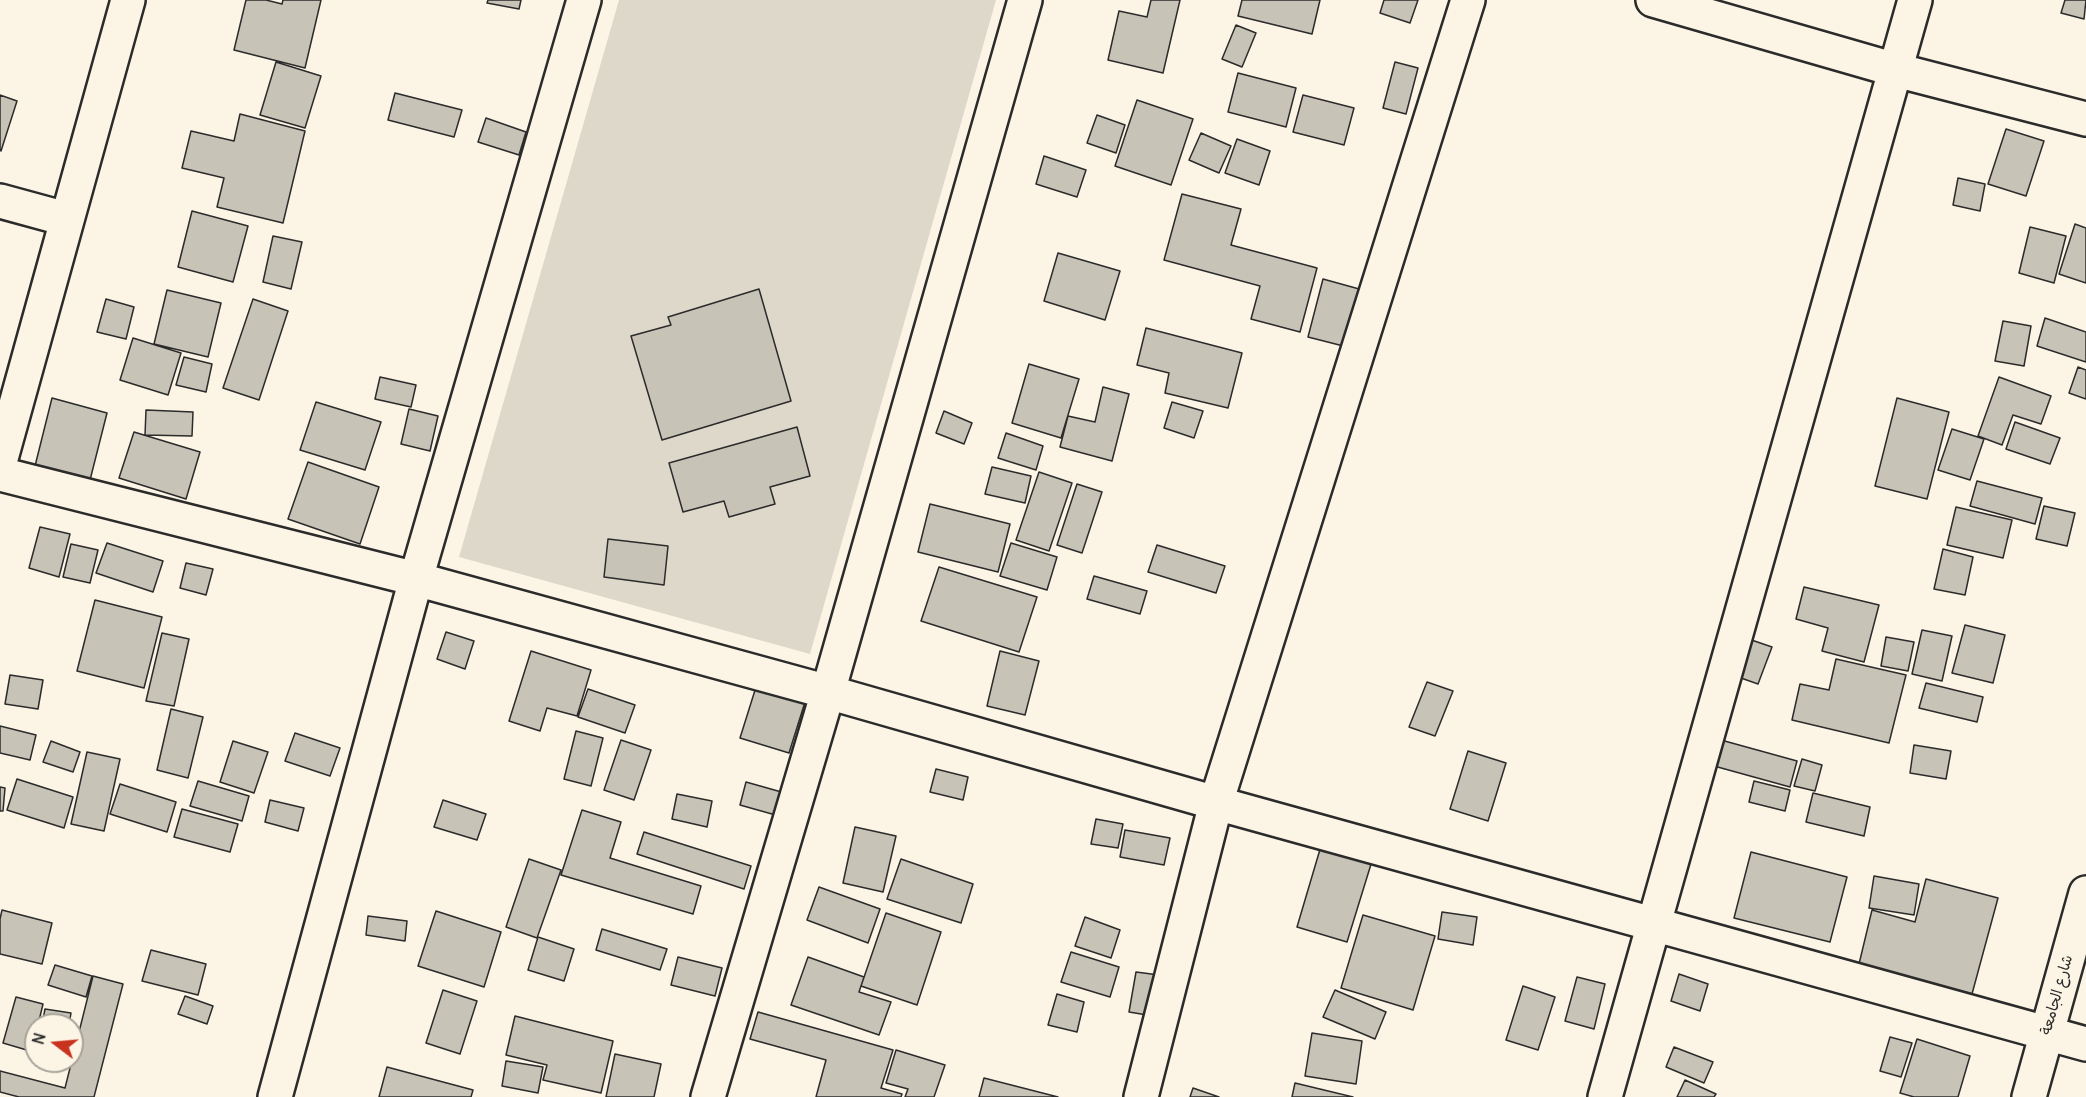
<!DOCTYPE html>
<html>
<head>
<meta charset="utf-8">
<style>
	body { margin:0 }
	#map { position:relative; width:2086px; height:1097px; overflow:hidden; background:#fcf5e5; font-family:Delius,sans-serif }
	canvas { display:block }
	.north { position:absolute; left:24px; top:1013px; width:60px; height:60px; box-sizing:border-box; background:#fcf5e5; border:2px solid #a8a49b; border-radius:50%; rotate:286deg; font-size:16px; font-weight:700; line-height:24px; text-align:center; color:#2b2b2b }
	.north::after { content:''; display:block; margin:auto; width:21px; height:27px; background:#c8321e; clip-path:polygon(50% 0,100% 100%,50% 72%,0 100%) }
</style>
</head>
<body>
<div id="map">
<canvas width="2086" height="1097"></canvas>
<div class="north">N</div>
</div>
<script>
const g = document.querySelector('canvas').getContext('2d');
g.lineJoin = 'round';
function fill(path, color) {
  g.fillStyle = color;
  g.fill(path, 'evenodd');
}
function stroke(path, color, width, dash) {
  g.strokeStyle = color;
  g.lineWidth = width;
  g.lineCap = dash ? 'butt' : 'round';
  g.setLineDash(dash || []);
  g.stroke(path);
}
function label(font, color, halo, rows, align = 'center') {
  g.font = font + ' Delius,"Playpen Sans Arabic",sans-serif';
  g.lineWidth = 6;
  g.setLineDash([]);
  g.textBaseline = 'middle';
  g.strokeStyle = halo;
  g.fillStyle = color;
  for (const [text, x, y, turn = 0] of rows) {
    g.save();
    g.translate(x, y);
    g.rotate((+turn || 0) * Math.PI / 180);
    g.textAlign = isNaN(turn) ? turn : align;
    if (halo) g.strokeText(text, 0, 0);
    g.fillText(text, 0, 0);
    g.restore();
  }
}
fill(new Path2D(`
	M619,0H996L810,654L459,557Z`), '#ded8ca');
const building = new Path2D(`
	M246,0H266L282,4L283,0H321L305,68L234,50Z
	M488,0H521L519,9L487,3Z
	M1151,0H1180L1163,73L1108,60L1119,11L1147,17Z
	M1242,0H1320L1312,34L1238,16Z
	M1384,0H1418L1410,23L1380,13Z
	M2065,0H2086L2084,19L2061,13Z
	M1236,25L1256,33L1242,67L1222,59Z
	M276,62L321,76L305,128L260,115Z
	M1395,62L1418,68L1406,114L1383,108Z
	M1238,73L1296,88L1286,127L1228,112Z
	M395,93L462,110L454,137L388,120Z
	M0,95L17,101L1,151L0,150Z
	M1303,95L1354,108L1344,145L1293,132Z
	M1137,100L1193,119L1171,185L1115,166Z
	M240,114L305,131L283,223L217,207L224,178L182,168L191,131L234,141Z
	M1097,115L1125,125L1116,153L1087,143Z
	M486,118L526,132L519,155L478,142Z
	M2006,129L2044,141L2026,196L1988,184Z
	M1201,133L1231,146L1219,173L1189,160Z
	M1237,139L1270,151L1259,185L1225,173Z
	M1044,156L1086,170L1077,197L1036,184Z
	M1958,178L1985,184L1980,211L1953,205Z
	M1182,194L1241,209L1231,245L1317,268L1300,332L1251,319L1260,286L1164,260Z
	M192,211L248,226L233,282L178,267Z
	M2075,224L2086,228V283L2059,274Z
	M2030,227L2066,236L2054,283L2019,273Z
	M273,236L302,242L291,289L263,282Z
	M1058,253L1120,271L1105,320L1044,301Z
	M1323,279L1370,292L1355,349L1308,337Z
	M759,289L791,401L662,440L631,336L671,325L668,317Z
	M167,290L221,303L208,357L154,344Z
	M106,299L134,307L126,339L97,332Z
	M253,299L288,311L259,400L223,388Z
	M2045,318L2086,332V362L2037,346Z
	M2003,321L2031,326L2024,366L1995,361Z
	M1146,328L1242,353L1228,408L1165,393L1169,373L1137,365Z
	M133,338L181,353L168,395L120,380Z
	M184,357L212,364L206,392L176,385Z
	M1029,364L1079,379L1061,438L1012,423Z
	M2078,367L2086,370V399L2069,393Z
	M380,377L416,385L411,407L375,399Z
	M1999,377L2051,396L2041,424L2013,415L2002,445L1978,436Z
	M1103,387L1129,394L1112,461L1060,447L1068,416L1095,422Z
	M52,398L107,413L88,488L33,474Z
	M1897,398L1949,412L1927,499L1875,486Z
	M316,402L381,422L365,470L300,450Z
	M1172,402L1203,411L1194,438L1164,428Z
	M409,409L438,416L430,451L401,444Z
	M146,410L193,412L192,436L145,435Z
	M944,411L972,423L964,444L936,433Z
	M2015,422L2060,438L2050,464L2006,449Z
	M797,427L810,476L770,487L775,504L729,517L724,501L683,512L669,463Z
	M1952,429L1984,439L1970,480L1938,470Z
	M134,432L200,452L186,499L119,478Z
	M1006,433L1043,446L1036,470L998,458Z
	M308,462L379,487L360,544L288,519Z
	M992,467L1031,476L1025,503L985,494Z
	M1039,472L1072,483L1049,551L1016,540Z
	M1977,481L2042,498L2035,524L1970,506Z
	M1077,484L1102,492L1082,553L1057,545Z
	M930,504L1010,524L998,572L918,552Z
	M2044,506L2075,513L2067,546L2036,539Z
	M1956,507L2012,520L2003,558L1947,545Z
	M40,527L70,534L59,577L29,568Z
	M608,539L668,546L664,585L604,577Z
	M107,543L163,561L153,592L96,573Z
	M1011,543L1057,557L1047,590L1000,576Z
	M71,544L98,550L90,583L63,577Z
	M1157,545L1225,566L1216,593L1148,572Z
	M1943,549L1973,557L1965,595L1934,589Z
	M186,563L213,569L206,595L180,588Z
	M939,567L1037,597L1019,652L921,621Z
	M1094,576L1147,591L1140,614L1087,599Z
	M1804,587L1879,605L1864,662L1822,651L1828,628L1796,619Z
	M95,600L162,617L144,688L77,671Z
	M1965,625L2005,635L1993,683L1952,673Z
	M1922,630L1952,636L1942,681L1912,674Z
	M446,632L474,641L465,669L437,659Z
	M162,633L189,639L174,706L146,701Z
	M1734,634L1772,647L1758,684L1721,671Z
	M1886,637L1914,642L1908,671L1881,666Z
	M531,651L591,670L577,716L547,708L540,731L509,721Z
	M1000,651L1039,661L1025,715L987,706Z
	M1836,659L1906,675L1889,743L1792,720L1800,684L1829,690Z
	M10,675L43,680L38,709L5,704Z
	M1427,682L1453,691L1435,736L1409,727Z
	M1926,683L1983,697L1977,722L1919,708Z
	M756,687L805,702L789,753L740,738Z
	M588,689L635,705L625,733L578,717Z
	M171,709L203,717L188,778L157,770Z
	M0,726L36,735L30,760L0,753Z
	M576,731L603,738L591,786L564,779Z
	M295,733L340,748L330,776L285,761Z
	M621,740L651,750L634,800L604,790Z
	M1721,740L1797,761L1790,787L1714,766Z
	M51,741L80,752L73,772L43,762Z
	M233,741L268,752L254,793L220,782Z
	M1914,745L1951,751L1946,779L1910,773Z
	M1468,751L1506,763L1488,821L1450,809Z
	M87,752L120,759L104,831L71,824Z
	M1802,759L1822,765L1815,791L1794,786Z
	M936,769L968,777L963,800L930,792Z
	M17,779L73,797L64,828L7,810Z
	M198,781L249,796L242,821L190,806Z
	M1754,781L1790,790L1785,811L1749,802Z
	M746,782L785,793L779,816L740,805Z
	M120,784L176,802L167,832L110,814Z
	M0,787L5,788L3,811H0Z
	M1813,793L1870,807L1864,836L1806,822Z
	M677,794L712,801L707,827L672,819Z
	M270,800L304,808L298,831L265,822Z
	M443,800L486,814L477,840L434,827Z
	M182,809L238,824L230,852L174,837Z
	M582,810L621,822L610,858L701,886L693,914L561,875Z
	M1096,819L1123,824L1118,848L1091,844Z
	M855,827L896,836L883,892L843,883Z
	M1125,830L1170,838L1164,865L1120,857Z
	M644,832L751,866L744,889L637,854Z
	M1321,846L1372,861L1347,942L1297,927Z
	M1751,852L1847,877L1830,942L1734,918Z
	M529,859L561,870L537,938L506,927Z
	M901,859L973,884L961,923L887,899Z
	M1874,876L1919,884L1914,915L1869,908Z
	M1926,879L1998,898L1972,994L1859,964L1872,910L1915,922Z
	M819,887L880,909L868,943L807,920Z
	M2,910L52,923L42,964L0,954V919Z
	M436,911L501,932L484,987L418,966Z
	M1442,912L1477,917L1473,945L1438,939Z
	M886,913L941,932L917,1005L861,986Z
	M1363,915L1435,936L1413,1010L1341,988Z
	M368,916L407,921L405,941L366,935Z
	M1085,917L1120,930L1111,958L1075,946Z
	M602,929L667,949L660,970L596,950Z
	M538,937L574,949L564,981L528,970Z
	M151,950L206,964L198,995L142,981Z
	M1071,952L1119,967L1110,997L1061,982Z
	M678,957L722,968L715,996L671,985Z
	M808,957L864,977L859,992L891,1002L879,1035L791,1005Z
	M55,965L92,976L86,997L48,985Z
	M1136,972L1159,975L1153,1016L1129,1012Z
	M1679,974L1708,984L1700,1011L1671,1001Z
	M93,976L123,984L94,1097H19L0,1092V1071L65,1088Z
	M1577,977L1605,984L1594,1029L1565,1021Z
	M1523,986L1555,997L1538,1050L1506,1040Z
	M443,990L477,1001L460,1054L426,1043Z
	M1335,990L1386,1012L1375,1039L1323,1017Z
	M1057,994L1084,1002L1077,1032L1048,1025Z
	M185,996L213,1006L207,1024L178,1014Z
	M16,997L43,1004L38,1025H36L30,1051L3,1043Z
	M45,1009L71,1013L69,1025H42Z
	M758,1012L893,1050L881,1088L902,1094L901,1097H816L826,1060L750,1039Z
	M515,1016L613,1041L601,1093L543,1080L547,1065L506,1055Z
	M1312,1033L1362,1041L1356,1084L1305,1076Z
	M1890,1037L1912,1043L1901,1077L1880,1071Z
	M1917,1039L1970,1056L1958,1097H1914L1900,1093Z
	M1674,1047L1713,1062L1704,1083L1666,1067Z
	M896,1050L945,1065L934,1097H905L908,1089L886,1083Z
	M615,1054L661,1064L654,1097H606Z
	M506,1061L543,1067L538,1093L502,1086Z
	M387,1067L473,1090L471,1097H379Z
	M984,1078L1058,1097H979Z
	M1685,1080L1716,1094L1714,1097H1677Z
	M1295,1083L1353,1097H1292Z
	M1193,1088L1219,1097H1190Z`);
fill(building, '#c8c3b7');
stroke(building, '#2b2b2b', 1.5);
const minor = new Path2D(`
	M1653,0L1896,70L2086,119
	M0,201L66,219
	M0,462L128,0
	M0,474L416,579L828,692L1216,803L2086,1044
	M275,1097L416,579L584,0
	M708,1097L828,692L1025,0
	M1141,1097L1216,803L1468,0
	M1605,1097L1915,0
	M2029,1097L2086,893`);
stroke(minor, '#2b2b2b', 38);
stroke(minor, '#fcf5e5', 33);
label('15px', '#2b2b2b', '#fcf5e5', [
	["شارع الجامعة",2057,995,-74]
]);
</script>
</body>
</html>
